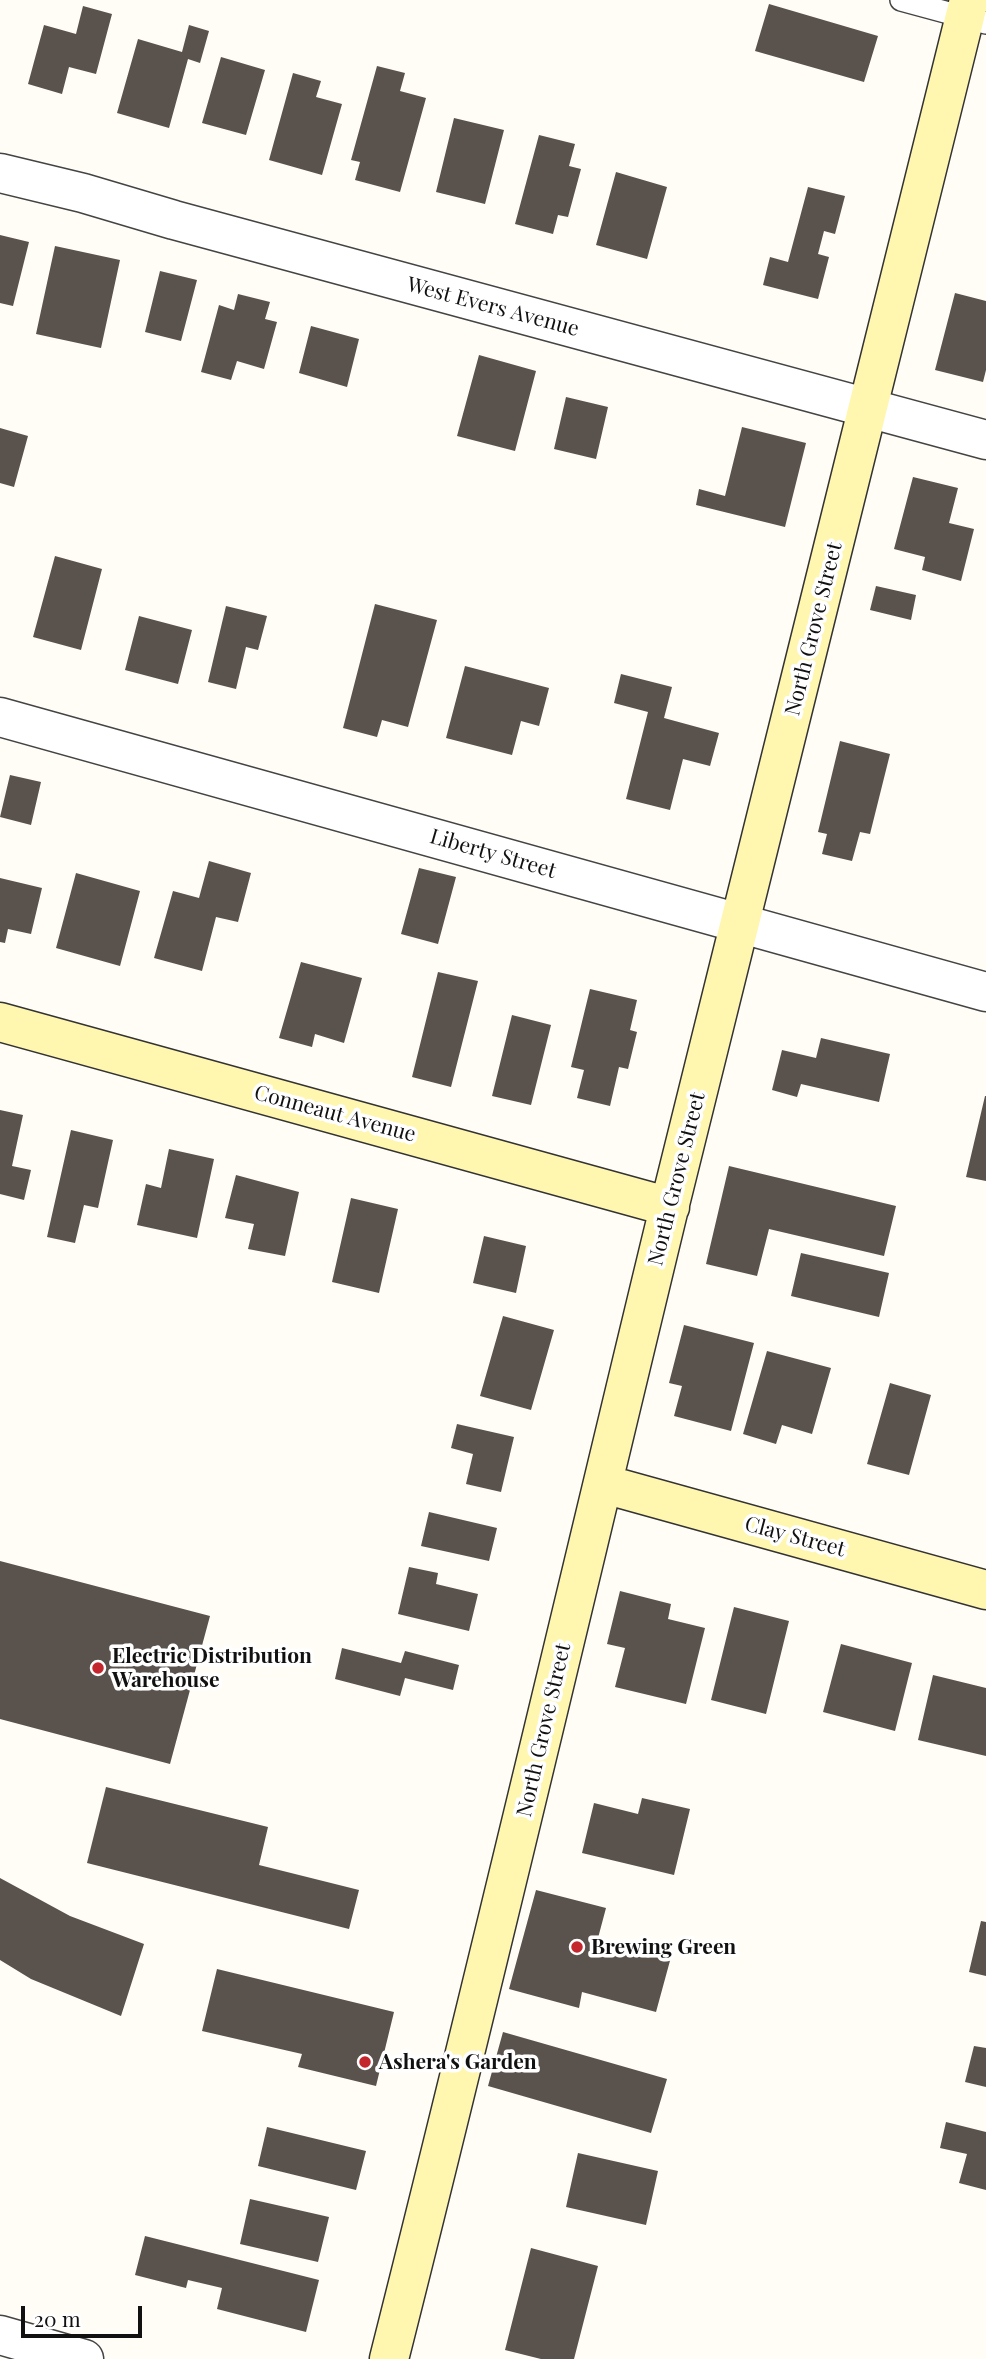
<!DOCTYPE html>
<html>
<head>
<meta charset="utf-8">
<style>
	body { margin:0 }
	#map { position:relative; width:986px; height:2359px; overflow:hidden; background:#fffdf5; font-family:"Playfair Display",serif }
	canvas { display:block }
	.scale { position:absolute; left:21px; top:2306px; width:121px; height:32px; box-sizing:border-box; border:4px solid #111; border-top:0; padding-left:9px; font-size:21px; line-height:24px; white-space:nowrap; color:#111; -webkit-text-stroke:5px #fff; paint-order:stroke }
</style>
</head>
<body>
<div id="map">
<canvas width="986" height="2359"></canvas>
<div class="scale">20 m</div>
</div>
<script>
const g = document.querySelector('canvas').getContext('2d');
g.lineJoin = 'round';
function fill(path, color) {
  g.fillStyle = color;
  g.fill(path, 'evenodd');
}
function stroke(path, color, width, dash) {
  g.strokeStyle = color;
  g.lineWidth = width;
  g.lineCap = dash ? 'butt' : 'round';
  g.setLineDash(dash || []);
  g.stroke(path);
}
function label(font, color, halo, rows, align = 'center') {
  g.font = font + ' "Playfair Display",serif';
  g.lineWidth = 7;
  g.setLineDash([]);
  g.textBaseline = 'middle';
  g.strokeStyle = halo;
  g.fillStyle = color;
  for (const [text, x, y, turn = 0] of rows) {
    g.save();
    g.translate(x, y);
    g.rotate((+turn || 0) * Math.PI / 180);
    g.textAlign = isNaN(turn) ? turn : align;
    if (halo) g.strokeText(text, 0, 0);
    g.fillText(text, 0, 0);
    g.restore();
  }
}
fill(new Path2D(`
	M769,4L878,36L864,82L755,51Z
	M83,6L112,14L96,74L69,67L62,94L28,84L44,25L76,34Z
	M189,25L209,31L200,63L188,59L169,128L117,113L138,39L182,52Z
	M221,57L265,70L246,135L202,123Z
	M377,66L405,73L400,91L426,98L400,192L355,180L360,162L351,160Z
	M293,73L321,81L316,97L342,104L322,175L269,160Z
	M454,118L504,130L485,204L436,192Z
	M539,135L575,144L569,166L581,169L568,217L558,215L553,234L515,224Z
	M616,172L667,187L647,259L596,245Z
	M808,187L845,196L835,234L824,231L818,254L829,257L818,299L763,285L770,257L788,262Z
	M0,235L29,242L13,306L0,303Z
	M55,246L120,260L101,348L36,334Z
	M160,271L197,280L181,341L145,332Z
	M955,293L986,301V370L983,382L935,370Z
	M238,294L270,302L265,319L277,322L264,369L237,361L231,380L201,372L219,305L234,310Z
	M311,326L359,339L347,387L299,373Z
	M479,355L536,371L515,451L457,436Z
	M566,397L608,407L596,459L554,449Z
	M742,427L806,443L785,527L696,505L699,489L725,496Z
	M0,428L28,436L14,487L0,483Z
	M913,477L958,488L949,523L974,529L961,581L922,570L925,557L894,549Z
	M55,556L102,569L81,650L33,637Z
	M876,586L916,595L911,620L870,610Z
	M375,604L437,620L408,727L382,720L377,737L343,728Z
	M226,606L267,616L258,650L246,647L236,689L208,682Z
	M139,616L192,630L178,684L125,670Z
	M465,666L549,688L539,726L521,721L512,755L446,738Z
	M621,674L672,687L664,718L719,733L710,766L683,759L670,810L626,799L648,712L614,703Z
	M840,741L890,754L870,834L860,832L852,861L822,854L827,834L818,832Z
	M10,775L41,782L31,825L0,817Z
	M209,861L251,873L238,922L216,917L202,971L154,958L173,891L199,898Z
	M419,868L456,877L438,944L401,934Z
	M76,873L140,891L120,966L56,948Z
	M0,878L42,888L31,934L8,929L5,943L0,942Z
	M301,962L362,978L344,1043L315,1034L312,1047L279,1038Z
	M438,972L478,981L451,1087L412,1077Z
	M590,989L637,1000L630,1030L637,1032L628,1069L619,1067L610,1106L577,1098L584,1070L571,1067Z
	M512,1015L551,1025L531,1105L492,1096Z
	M821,1038L890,1054L879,1102L801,1084L797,1097L772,1090L782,1050L816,1058Z
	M985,1096H986V1181L966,1177Z
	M0,1110L23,1115L12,1166L31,1170L24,1200L0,1194Z
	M71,1130L113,1140L98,1208L84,1205L75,1243L47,1237Z
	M169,1149L214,1159L197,1238L137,1225L146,1184L161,1188Z
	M729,1166L896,1206L884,1256L769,1229L757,1276L706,1264Z
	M236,1175L299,1192L285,1256L248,1249L254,1224L225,1218Z
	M351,1198L398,1209L379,1293L332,1282Z
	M484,1236L526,1246L516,1293L473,1283Z
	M801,1253L889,1273L879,1317L791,1296Z
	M503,1316L554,1330L531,1410L480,1396Z
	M684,1325L754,1343L731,1431L674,1416L682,1386L669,1383Z
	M767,1351L831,1368L812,1434L782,1425L776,1444L743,1434Z
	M890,1383L931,1395L909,1475L867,1464Z
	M457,1424L514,1437L501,1492L466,1484L473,1454L451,1448Z
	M429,1512L497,1528L489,1561L421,1546Z
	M0,1561L210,1616L170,1764L0,1719Z
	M409,1567L438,1573L436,1584L478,1594L469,1631L398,1614Z
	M620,1591L671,1604L668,1619L705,1628L686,1704L615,1687L625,1648L607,1644Z
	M734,1607L789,1621L766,1714L711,1700Z
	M841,1644L912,1663L895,1731L823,1712Z
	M342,1648L401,1663L405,1651L459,1665L453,1690L405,1678L400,1696L335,1679Z
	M933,1675L986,1688V1756L918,1740Z
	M106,1787L268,1827L259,1865L359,1890L349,1929L87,1863Z
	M642,1798L690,1809L674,1875L582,1853L594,1803L638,1814Z
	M0,1878L70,1916L144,1944L121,2016L31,1979L0,1960Z
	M536,1890L606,1908L598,1938L671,1957L656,2012L582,1992L579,2008L509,1989Z
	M981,1921L986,1922V1976L969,1972Z
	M217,1969L394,2012L376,2086L298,2067L302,2054L202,2031Z
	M503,2032L667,2079L651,2133L488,2086Z
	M974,2046L986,2048V2087L965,2082Z
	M946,2122L986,2132V2190L959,2183L967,2154L940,2148Z
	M267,2127L366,2151L356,2190L258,2166Z
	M578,2153L658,2171L646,2225L566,2207Z
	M250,2199L329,2217L318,2262L240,2244Z
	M145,2236L319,2280L306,2332L217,2309L222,2288L188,2280L186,2288L135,2275Z
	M531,2248L598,2266L574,2359H541L505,2350Z`), '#5a524d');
const lane = new Path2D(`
	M901,0L986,23`);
const street = new Path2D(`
	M0,173L83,193L174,220L986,440
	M0,717L986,992
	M0,2335L84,2359`);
const secondary = new Path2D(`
	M0,1022L670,1207
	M604,1484L986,1590
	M389,2359C486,1976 576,1592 669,1208C767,805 871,403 969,0`);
stroke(lane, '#444', 24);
stroke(street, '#444', 41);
stroke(secondary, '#333', 41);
stroke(lane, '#fff', 21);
stroke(street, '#fff', 38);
stroke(secondary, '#fff6b0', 38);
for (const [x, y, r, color] of [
	[98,1668,7,"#c4262e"],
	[577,1947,7,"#c4262e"],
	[365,2062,7,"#c4262e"]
]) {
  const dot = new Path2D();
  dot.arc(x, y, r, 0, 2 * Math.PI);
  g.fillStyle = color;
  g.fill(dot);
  stroke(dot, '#fff', 2.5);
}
label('21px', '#111', '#fff', [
	["West Evers Avenue",493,307,15],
	["North Grove Street",814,629,-76],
	["Liberty Street",493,854,16],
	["Conneaut Avenue",335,1114,15],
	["North Grove Street",677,1179,-76],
	["Clay Street",795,1537,15],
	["North Grove Street",544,1730,-77]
]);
label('bold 21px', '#111', '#fff', [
	["Electric Distribution",112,1656],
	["Warehouse",112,1680],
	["Brewing Green",591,1947],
	["Ashera's Garden",379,2062]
], 'left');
</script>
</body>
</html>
